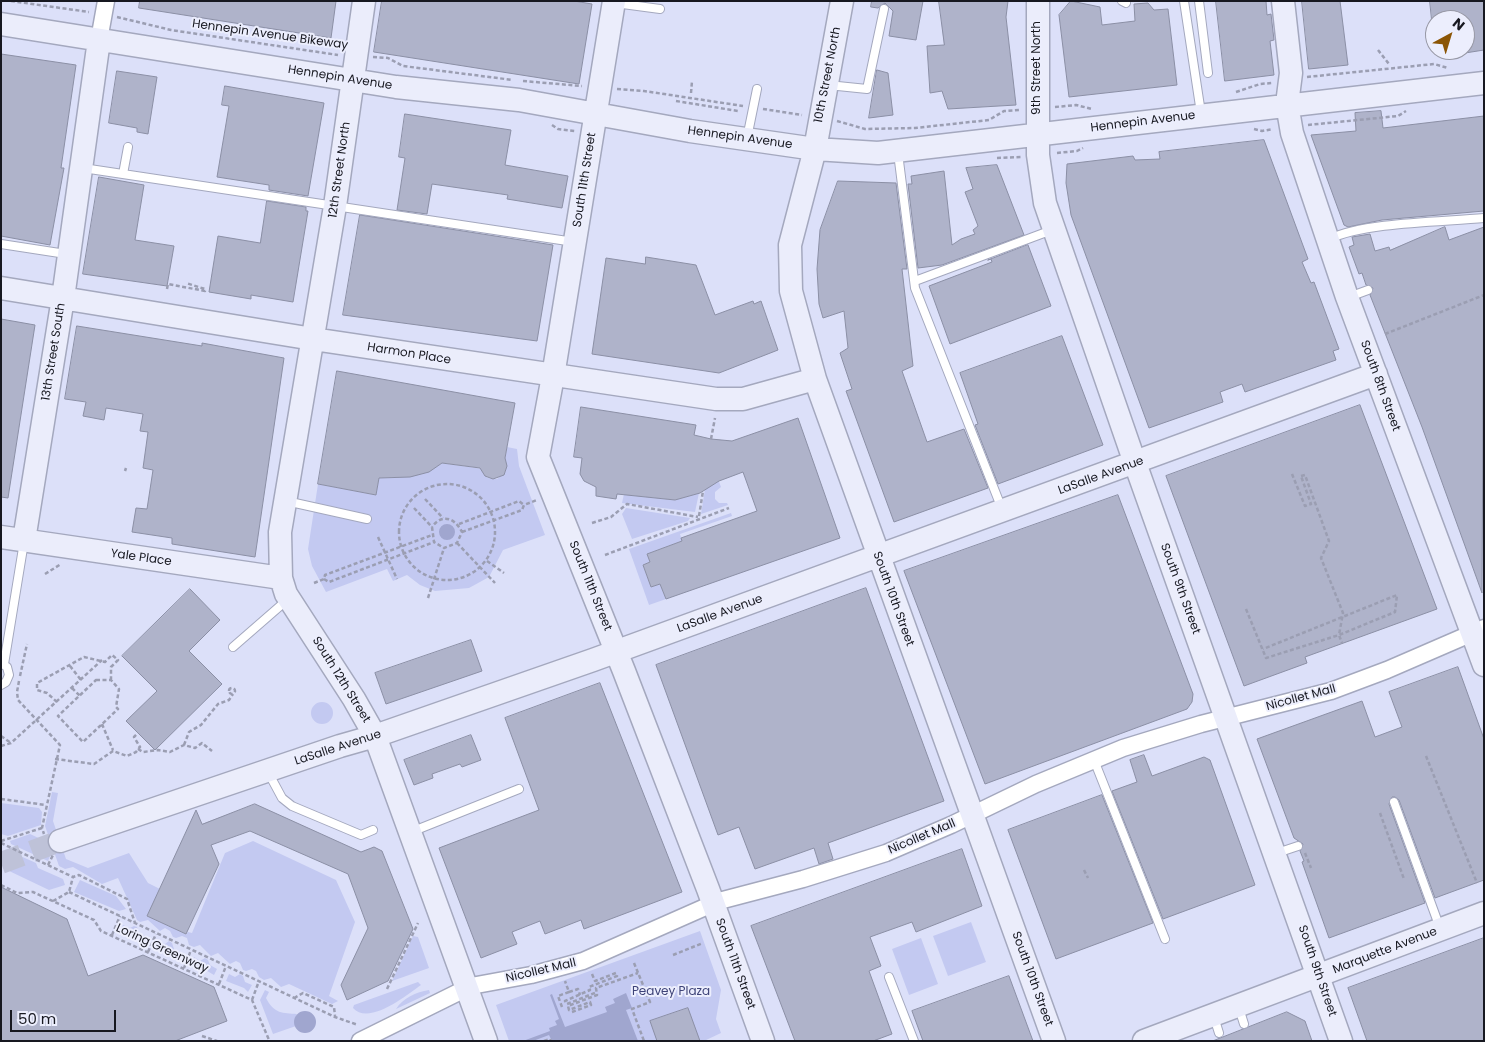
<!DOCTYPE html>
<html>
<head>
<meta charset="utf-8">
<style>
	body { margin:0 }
	#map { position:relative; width:1485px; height:1042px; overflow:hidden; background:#dce0f9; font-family:Poppins,sans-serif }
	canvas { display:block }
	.frame { position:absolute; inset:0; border:2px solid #171820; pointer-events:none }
	.north { position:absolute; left:1425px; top:10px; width:50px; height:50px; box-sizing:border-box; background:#eceefd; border:1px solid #9798a5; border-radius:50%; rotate:39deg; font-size:14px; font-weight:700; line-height:20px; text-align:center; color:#171820 }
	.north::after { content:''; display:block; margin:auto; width:18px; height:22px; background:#8b5505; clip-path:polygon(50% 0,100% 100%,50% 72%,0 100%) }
	.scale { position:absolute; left:10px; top:1010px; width:106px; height:22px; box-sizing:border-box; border:2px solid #171820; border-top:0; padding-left:6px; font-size:15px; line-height:18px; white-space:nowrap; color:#171820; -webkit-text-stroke:4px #eceefd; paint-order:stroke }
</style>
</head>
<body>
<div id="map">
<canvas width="1485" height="1042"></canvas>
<div class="frame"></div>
<div class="north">N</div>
<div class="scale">50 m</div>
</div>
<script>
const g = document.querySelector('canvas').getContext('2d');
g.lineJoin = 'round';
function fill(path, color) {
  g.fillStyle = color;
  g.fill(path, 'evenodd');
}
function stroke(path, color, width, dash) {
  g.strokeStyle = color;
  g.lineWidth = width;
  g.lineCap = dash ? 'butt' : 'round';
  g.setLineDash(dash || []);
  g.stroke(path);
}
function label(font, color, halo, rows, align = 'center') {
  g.font = font + ' Poppins,sans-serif';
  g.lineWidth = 4;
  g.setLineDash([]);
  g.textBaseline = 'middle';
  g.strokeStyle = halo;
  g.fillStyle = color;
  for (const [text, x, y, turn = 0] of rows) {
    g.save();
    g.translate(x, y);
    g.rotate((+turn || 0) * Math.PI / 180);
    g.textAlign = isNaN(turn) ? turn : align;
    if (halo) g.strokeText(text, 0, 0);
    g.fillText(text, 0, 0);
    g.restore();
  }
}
fill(new Path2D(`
	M507,447L517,449L519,466L545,535L503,550L489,577L469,588L435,591L420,585L407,575L393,581L387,569L326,592L312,566L308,549L318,484L376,495L379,478C403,477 422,477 442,463L483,469V473L488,478L497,479L506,471L505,458Z
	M710,458L721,487L715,492V499L719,503H727L728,505L701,514Z
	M699,493L695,512L622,503L624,494L675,500Z
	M626,508L690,518L688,521L632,539L622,514Z
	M731,513L732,516L680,534L682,541L647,554L650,562L643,565L651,587L660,584L666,599L649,605L629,549Z
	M311 713a11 11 0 1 1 22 0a11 11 0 1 1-22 0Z
	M52,792L58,793L53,821L66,859L88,868L129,853L148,883L160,889L147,916L186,934L188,932L192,933L225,853L253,841L336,880L355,922L329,996L338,1001L332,1004L289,984L281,987L271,978L264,980L259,977L256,971L252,969L246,971L243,970L240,963L236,961L230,964L218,953L211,956L200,945L194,947L189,945L187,938L182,936L176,938L173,937L170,931L165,928L160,931L148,920L140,922L137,920L118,878L102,884L73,867L65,869L59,866L45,826Z
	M1,803L39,808L42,812L41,825L8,836L1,834Z
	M30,834L45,841L50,856L48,861L11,844L10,841Z
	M9,851L36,863L38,868L63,879L65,885L49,890L5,869Z
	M80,880L116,896L126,909L119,911L74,892Z
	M971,922L986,962L948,976L933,936Z
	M123,925L130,928L134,926L137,927L139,933L146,936L143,943L126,933L124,935L120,932Z
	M700,931L721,990L716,1019L721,1033L704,1041H509L496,1005Z
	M413,936L418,937L429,968L392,981Z
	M921,938L938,984L909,995L892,949Z
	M158,941L165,944L169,941L172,943L174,949L181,952L178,959L173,957V954L155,948Z
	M194,957L200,961L205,958L208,960L210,965L217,969L214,975L197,965H191Z
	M229,974L235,977L240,974L243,976L245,982L252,985L248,992L244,988L226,981Z
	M418,982L421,985C407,995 369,1026 353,1008L354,1005Z
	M265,990L269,992L266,998C274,1014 283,1013 297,1014L294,1022L296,1026L273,1034L260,1000Z
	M429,990L430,993L396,1009C403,998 416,992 429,990Z`), '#c3c9f1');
fill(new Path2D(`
	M439 532a8 8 0 1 1 16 0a8 8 0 1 1-16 0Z
	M626,993L632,1008L626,1010L638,1041H552L549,1035L533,1041H523L550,1031L549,1028L557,1025L555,1021L559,1019L550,995L552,994L565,1027L607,1012L605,1007L615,1003L613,999Z
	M294 1022a11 11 0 1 1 22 0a11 11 0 1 1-22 0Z`), '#a0a6cf');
const building = new Path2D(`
	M140,1H336L331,38L139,8Z
	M382,1H574L592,4L579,84L374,52Z
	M872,1H923L916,40L889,36L893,11L885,3L878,8L871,7Z
	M939,1H1008L1006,17L1016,105L948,109L942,91L930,93L927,46L944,45Z
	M1071,1L1100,7L1102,25L1135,21L1134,4L1148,3L1154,10L1168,9L1177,85L1069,97L1059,15Z
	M1216,1H1266L1267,15L1271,14L1274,40L1270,41L1274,75L1225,81Z
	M1302,1H1340L1348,65L1309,69Z
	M1430,1H1484V50L1465,53V20H1432Z
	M1,54L76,65L61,168H64L50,245L1,236Z
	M877,70L888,73L893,115L869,118Z
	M117,71L157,77L148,134L137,132V128L109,123Z
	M225,86L324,103L308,196L269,190V185L217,177L229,106L222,105Z
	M1381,111L1383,128L1484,116V211L1382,220L1348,227L1344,225L1311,135L1356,131L1355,113Z
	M405,114L511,130L505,165L568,176L562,208L507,199L508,195L432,184L427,214L397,210L405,158L399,157Z
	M1264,140L1308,259L1302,262L1311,283L1314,282L1339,349L1333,351L1336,360L1245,392L1242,384L1220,392L1223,402L1149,428L1071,215L1066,183L1067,164L1133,156L1135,160L1160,159L1159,152Z
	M997,165L1024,235L942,265L918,268L908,184H912L911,176L944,171L952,245L961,239L975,234L973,230L978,226L965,192L973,189L966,168Z
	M99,177L144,185L135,240L174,246L167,286L83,274Z
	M838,181L896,183L907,269H902L913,366L902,371L927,442L964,429L988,488L894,522L846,391L852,389L840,353L848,348L844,311L823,318L819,304L817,269L820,230Z
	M267,201L306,207V211H308L293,302L251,295V299L209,292L218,236L260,243Z
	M360,215L553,245L537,341L343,315Z
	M1445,227L1449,240L1484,227L1482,593L1422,427L1370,295L1373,288L1366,285L1362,273L1359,274L1349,247L1354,245L1352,237L1370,234L1375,251L1389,247L1390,250Z
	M1028,245L1051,306L950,344L929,286L992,262L991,259L988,260Z
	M646,257L696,265L715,315L753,301L754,304L761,301L778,350L719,373L592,354L606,258L645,264Z
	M1,319L35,325L8,498L1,497Z
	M77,326L202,346V343L284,358L255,557L172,544V538L132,532L136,508L147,509L153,470L143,468L148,432L140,431L143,414L106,408L104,420L83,416L86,402L65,399Z
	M1062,336L1103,445L998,484L975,425L978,424L960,373Z
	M337,371L515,403L505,458L507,466L504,475L493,479L485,476L480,468L442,463L429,472L410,477L379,478L376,495L318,484Z
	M1360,405L1437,609L1305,657L1307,663L1244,686L1166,476Z
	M581,407L696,425L694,435L711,439L732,441L798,418L840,538L666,599L660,584L651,587L643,565L650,562L647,554L682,541L681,538L757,511L743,472L719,481L700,493L675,500L617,494L616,499L596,496V487L584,481L580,474L582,458L574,457Z
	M1118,495L1193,694L1192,702L1187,709L985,784L904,571Z
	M866,588L944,801L828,843L833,859L819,864L814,848L755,869L739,827L718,835L656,665Z
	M190,589L220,620L189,651L222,684L155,750L126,721L157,691L122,656Z
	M471,640L482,671L386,704L375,673Z
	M1458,667L1484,739V880L1435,898L1399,800L1395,797H1392L1389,804L1425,903L1329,938L1302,862L1304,861L1300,851L1303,844L1294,838L1257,739L1362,701L1375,737L1402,727L1389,692Z
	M600,683L682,892L584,929L581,920L545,934L540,921L512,932L517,944L481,958L439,848L539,810L505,718Z
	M471,735L481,760L462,767L460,764L432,774L433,778L414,785L404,760Z
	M1144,755L1152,776L1204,757L1210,760L1255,885L1163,919L1112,791L1137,782L1130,760Z
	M1102,795L1153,923L1056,959L1008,830Z
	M255,804L361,852L374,847L382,851L413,929L388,981L347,1000L341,985L368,928L348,874L250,831L211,845L219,864L186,934L147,916L196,810L202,824Z
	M962,849L982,906L916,932L912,922L870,937L881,966L869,971L892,1034L873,1041H795L751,926Z
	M1,887L67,919L88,976L143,955L214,987L227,1021L175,1041H1Z
	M1484,938V1041H1367L1348,988Z
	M1009,976L1033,1041H923L912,1011Z
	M688,1008L700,1041H657L650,1021Z
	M1287,1012L1305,1021L1312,1041H1213Z`);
fill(building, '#afb3ca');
stroke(building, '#8b8fa5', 1);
stroke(new Path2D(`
	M1,863L60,841`), '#bec2d8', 22, [22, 11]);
const lane = new Path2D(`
	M1122,1L1126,3
	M1184,1L1201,113
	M1199,1L1208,73
	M615,3L660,9
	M828,85L867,89L884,9
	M747,138L757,89
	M898,153L915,288L1002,509
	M83,168L574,242
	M123,174L128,147
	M1329,239C1366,222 1441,222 1484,218
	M1,244L66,254
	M915,281L1052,230
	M1349,297L1368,290
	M286,501L367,519
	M233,647L287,600
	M1,663L7,667L9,675L6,682L1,685
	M4,664L24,542
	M1094,760L1165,939
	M268,772L282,798L292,806L361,835L373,830
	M1394,802L1440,928
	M411,832L519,789
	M1277,853L1298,846
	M889,977L914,1041
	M1239,1008L1244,1024
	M1214,1017L1219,1033`);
const street = new Path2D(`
	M99,40L106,1
	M360,1041L471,986L531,975L583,961L719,901L803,879L886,853L951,825L1036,784L1123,748L1201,724L1331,691L1387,670L1484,628`);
const secondary = new Path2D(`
	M364,1L335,206L280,532L281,578L286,594L354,699L375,736L486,1041
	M614,1L553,376L538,457L624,671L708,889L763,1041
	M842,1L815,149L790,245L791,291L815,379L1054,1041
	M1038,1V155L1045,203L1135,463L1341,1041
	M1283,1L1291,73L1287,104L1292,133L1347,297L1484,665
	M1,24L396,87L519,100L690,131L815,149L878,153L1484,83
	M1,288L313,339L716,399H743L815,379
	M1,537L281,578
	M24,540L63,298L99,40
	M60,841L340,746L375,736L593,660L1376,374
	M1144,1041L1484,913`);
stroke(lane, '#a4a8be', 10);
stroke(street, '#a4a8be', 19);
stroke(secondary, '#a4a8be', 25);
stroke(new Path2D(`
	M11,1L89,12
	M117,17L171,30L338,55
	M1378,50L1389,64
	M373,57L388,58L403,66L513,80
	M1307,77L1434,64L1448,68
	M523,81L582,86
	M617,89L644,91L743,106
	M1236,92L1260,84L1272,83
	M691,93L692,81
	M676,101L738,111
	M1055,107L1076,105L1092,109
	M763,109L802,115
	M837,121L865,129L915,128L989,120L1004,111L1020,110
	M552,125L558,129L575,131
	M1308,125L1398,116L1406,111
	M1254,129L1262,131L1273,129
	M1057,153L1077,151L1083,148
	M997,158L1021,157
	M167,289L168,284L205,291V289L186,283
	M1385,334L1484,295
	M711,439L715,418
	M125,471L126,468
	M1292,474L1305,506L1311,504L1301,476
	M1301,476L1305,475L1329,541L1321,558L1343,613L1339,635L1342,643
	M399 532a48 48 0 1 1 96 0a48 48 0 1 1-96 0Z
	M425,499L443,518
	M414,508L432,527L434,542L444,548L457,543L462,532C455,518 442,513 432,527
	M699,516L703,491
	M592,523L611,517L627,504L698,517
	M459,524L519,501L524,505
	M462,532L522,510L524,505L537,500
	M378,537L397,579
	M457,543L495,583
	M605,555L729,508
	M487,561L504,573
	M45,574L61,564
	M324,579L329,582L434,542
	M314,583L324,579L325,575L432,535
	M428,598L444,548
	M1246,609L1266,658L1339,635L1395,612L1397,595L1263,649
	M70,666L81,680
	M20,676L27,644
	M96,680H111L119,689L116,707L118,709L83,742L58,716Z
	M19,681L17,692L18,700L60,745L42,828L44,834
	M72,688L80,696
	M229 691a3 3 0 1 1 6 0a3 3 0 1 1-6 0Z
	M57,702L47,693L37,690V683L84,657L105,662L112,655L118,660L111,667V680
	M102,724L113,750
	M1,736L11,743
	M184,745L189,732L201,725L218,704L229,700L233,694
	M1,746L11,743L102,660
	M138,749L143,752L158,750L170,752L184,745L195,748L202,743L212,751
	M1426,756L1477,883
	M55,759L94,764L113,751L127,756L136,752L140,747L134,737L138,733
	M1,799L46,805
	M1380,813L1404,879
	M1,841L42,828
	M1,843L73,877L79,875L127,899L135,923
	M1305,853L1311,868
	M48,865L53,855
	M1084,870L1088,878
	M1,885L17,893L33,892L94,920L101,931L252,1000L269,1040
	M69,892L335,1017L358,1025
	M53,901L69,892L73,877
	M112,935L120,916
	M148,952L156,934
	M673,955L703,943
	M634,963L650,1002L632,1009L644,1041
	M184,968L191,950
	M592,974L595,981L616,973L617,976L589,987L590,990L565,1001L567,1004L597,992
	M219,984L226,966
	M387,989L418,923
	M569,992L578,989L580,995
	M294,998L303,993L334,1007L335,1016
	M252,1000L259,981
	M562,1007L558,996L569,992L565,981
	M572,1012L591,1005L590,1002L569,1010L568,1006L597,995L596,988L638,973
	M202,1036L217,1041
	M544,1041L550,1039L551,1041`), '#9b9eb2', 2.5, [4, 2.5]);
stroke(lane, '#fff', 8);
stroke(street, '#fff', 16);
stroke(secondary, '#ebedfb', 22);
label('12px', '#171820', '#eceefd', [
	["Hennepin Avenue Bikeway",270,35,8],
	["9th Street North",1037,68,-90],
	["10th Street North",828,75,-79],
	["Hennepin Avenue",340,78,9],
	["Hennepin Avenue",1143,122,-7],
	["Hennepin Avenue",740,138,8],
	["12th Street North",340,170,-82],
	["South 11th Street",585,180,-81],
	["13th Street South",54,352,-81],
	["Harmon Place",409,354,9],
	["South 8th Street",1380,386,70],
	["LaSalle Avenue",1101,476,-20],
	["Yale Place",141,558,8],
	["South 11th Street",590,586,68],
	["South 9th Street",1180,589,70],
	["South 10th Street",893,599,70],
	["LaSalle Avenue",720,614,-20],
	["South 12th Street",341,680,58],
	["Nicollet Mall",1301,698,-15],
	["LaSalle Avenue",338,748,-18],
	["Nicollet Mall",922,837,-23],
	["Loring Greenway",162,949,25],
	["Marquette Avenue",1385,951,-21],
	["South 11th Street",735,964,70],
	["Nicollet Mall",541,971,-13],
	["South 9th Street",1317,971,71],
	["South 10th Street",1032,979,70]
]);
label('12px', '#3e4378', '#eceefd', [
	["Peavey Plaza",671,992]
]);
</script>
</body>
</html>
